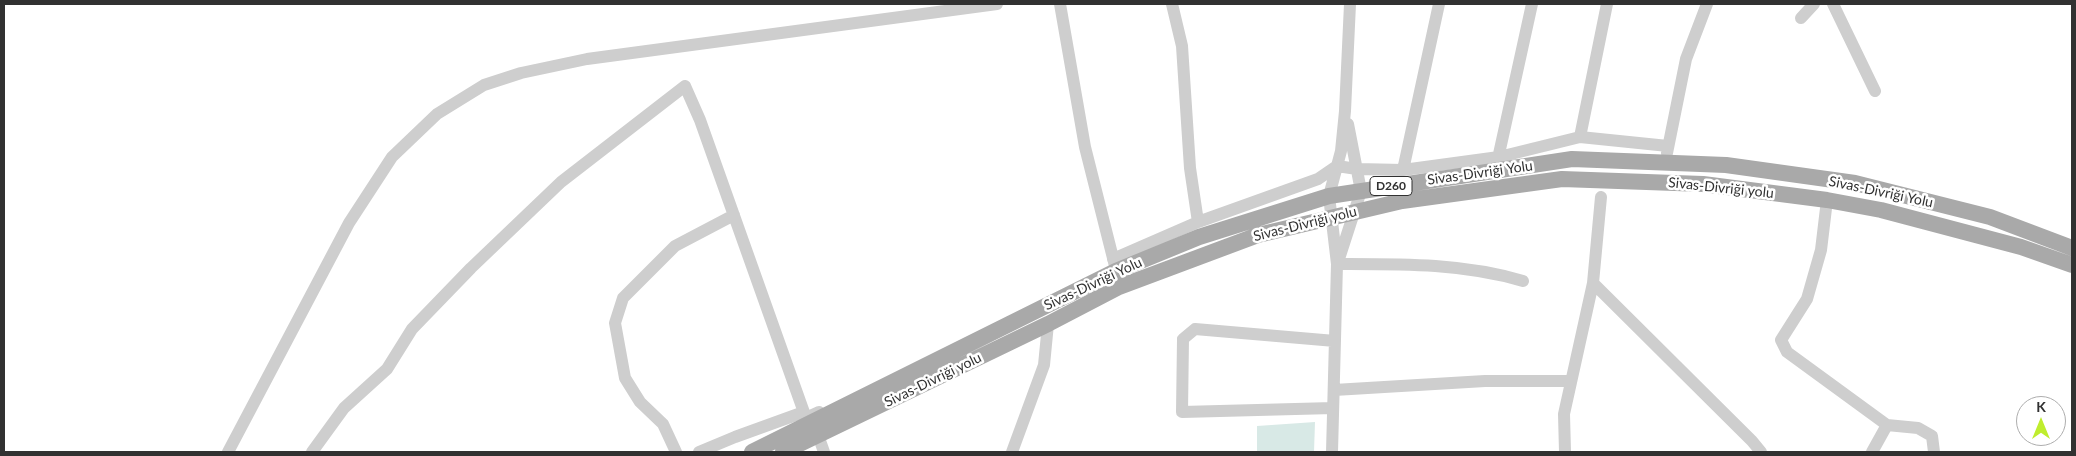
<!DOCTYPE html>
<html>
<head>
<meta charset="utf-8">
<style>
	body { margin:0 }
	#map { position:relative; width:2076px; height:456px; overflow:hidden; background:#fff; font-family:Lato,sans-serif }
	canvas { display:block }
	.frame { position:absolute; inset:0; border:5px solid #313131; pointer-events:none }
	.north { position:absolute; left:2016px; top:396px; width:50px; height:50px; box-sizing:border-box; background:#fff; border:1px solid #adadad; border-radius:50%; rotate:0deg; font-size:14px; font-weight:700; line-height:20px; text-align:center; color:#313131 }
	.north::after { content:''; display:block; margin:auto; width:18px; height:22px; background:#bfed2e; clip-path:polygon(50% 0,100% 100%,50% 72%,0 100%) }
</style>
</head>
<body>
<div id="map">
<canvas width="2076" height="456"></canvas>
<div class="frame"></div>
<div class="north">K</div>
</div>
<script>
const g = document.querySelector('canvas').getContext('2d');
g.lineJoin = 'round';
function fill(path, color) {
  g.fillStyle = color;
  g.fill(path, 'evenodd');
}
function stroke(path, color, width, dash) {
  g.strokeStyle = color;
  g.lineWidth = width;
  g.lineCap = dash ? 'butt' : 'round';
  g.setLineDash(dash || []);
  g.stroke(path);
}
function label(font, color, halo, rows, align = 'center') {
  g.font = font + ' Lato,sans-serif';
  g.lineWidth = 5;
  g.setLineDash([]);
  g.textBaseline = 'middle';
  g.strokeStyle = halo;
  g.fillStyle = color;
  for (const [text, x, y, turn = 0] of rows) {
    g.save();
    g.translate(x, y);
    g.rotate((+turn || 0) * Math.PI / 180);
    g.textAlign = isNaN(turn) ? turn : align;
    if (halo) g.strokeText(text, 0, 0);
    g.fillText(text, 0, 0);
    g.restore();
  }
}
fill(new Path2D(`
	M1315,422L1314,452H1257V426Z`), '#d8e9e6');
stroke(new Path2D(`
	M1060,4L1085,147L1115,266
	M1172,4L1182,46L1190,168L1198,222
	M1833,4L1875,91
	M1801,18L1814,4
	M1580,137L1607,4
	M1667,153L1686,59L1707,4
	M1497,163L1532,4
	M1403,170L1439,4
	M1827,200L1821,250L1807,299L1781,340L1787,352L1887,425L1918,428L1932,436L1934,452
	M1113,259L1198,222L1318,179L1337,166L1357,169L1403,170L1499,157L1580,137L1668,146
	M1339,259L1361,191L1348,124
	M1337,264C1400,264 1462,263 1523,281
	M1593,283L1752,441L1761,452
	M1334,390L1485,381H1571
	M1333,408L1182,412L1183,339L1195,329L1335,341
	M818,435L824,452
	M228,452L349,223L392,157L437,114L484,85L521,73L587,59L997,4
	M312,452L344,408L387,369L412,329L471,268L561,182L685,86L700,120L806,418L819,412
	M676,452L663,424L640,402L625,378L615,323L623,298L675,246L734,215
	M699,452L735,437L804,412
	M1012,452L1044,365L1048,324
	M1332,452L1337,264L1329,196L1341,151L1345,111L1350,4
	M1565,452L1564,414L1593,283L1601,197
	M1872,452L1887,425`), '#cecece', 12);
stroke(new Path2D(`
	M752,452L1116,271L1199,237L1329,196L1572,159L1726,165L1855,183L1990,217L2072,248
	M783,452L1048,324L1119,287L1258,235L1402,201L1562,179L1703,184L1827,200L1881,210L2021,247L2072,265`), '#a9a9a9', 16);
for (const [x, y, w] of [
	[1391,186,42]
]) {
  const box = new Path2D();
  box.roundRect(x - w / 2, y - 9.5, w, 19, 4);
  g.fillStyle = '#fff';
  g.fill(box);
  stroke(box, '#313131', 1);
}
label('bold 12px', '#313131', null, [
	["D260",1391,186]
]);
label('14px', '#313131', '#fff', [
	["Sivas-Divriği Yolu",1480,173,-8],
	["Sivas-Divriği yolu",1721,188,6],
	["Sivas-Divriği Yolu",1881,192,12],
	["Sivas-Divriği yolu",1305,224,-14],
	["Sivas-Divriği Yolu",1093,284,-25],
	["Sivas-Divriği yolu",933,380,-26]
]);
</script>
</body>
</html>
